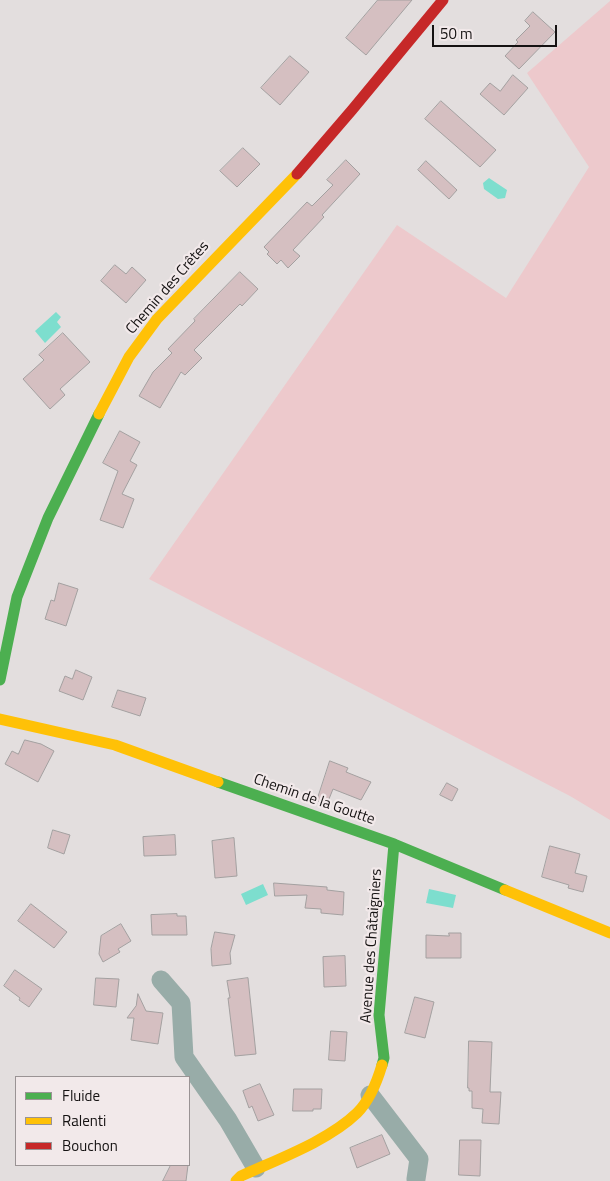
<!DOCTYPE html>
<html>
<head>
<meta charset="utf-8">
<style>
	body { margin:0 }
	#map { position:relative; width:610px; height:1181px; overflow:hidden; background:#e3dede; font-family:"Titillium Web",sans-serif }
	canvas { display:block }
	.legend { position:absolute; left:15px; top:1076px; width:175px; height:90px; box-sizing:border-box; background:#f2e9ea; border:1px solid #9a9394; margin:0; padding:6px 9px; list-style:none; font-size:15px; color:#151212 }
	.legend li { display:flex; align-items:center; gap:10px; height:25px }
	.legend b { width:25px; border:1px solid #9a9394 }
	.scale { position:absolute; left:432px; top:25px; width:125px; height:22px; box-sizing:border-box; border:2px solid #151212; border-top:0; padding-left:6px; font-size:15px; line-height:18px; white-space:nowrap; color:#151212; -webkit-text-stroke:4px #f2e9ea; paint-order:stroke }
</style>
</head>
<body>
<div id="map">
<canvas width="610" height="1181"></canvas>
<ul class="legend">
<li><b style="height:6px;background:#4caf50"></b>Fluide</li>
<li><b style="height:6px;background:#ffc107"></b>Ralenti</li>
<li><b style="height:6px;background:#c62828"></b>Bouchon</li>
</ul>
<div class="scale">50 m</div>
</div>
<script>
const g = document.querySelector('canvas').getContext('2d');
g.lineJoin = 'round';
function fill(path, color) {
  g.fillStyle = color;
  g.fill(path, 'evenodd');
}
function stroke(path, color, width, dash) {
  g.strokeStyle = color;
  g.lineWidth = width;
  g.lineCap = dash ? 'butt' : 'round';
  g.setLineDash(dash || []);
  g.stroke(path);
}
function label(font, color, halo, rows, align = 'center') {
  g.font = font + ' "Titillium Web",sans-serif';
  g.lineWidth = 4.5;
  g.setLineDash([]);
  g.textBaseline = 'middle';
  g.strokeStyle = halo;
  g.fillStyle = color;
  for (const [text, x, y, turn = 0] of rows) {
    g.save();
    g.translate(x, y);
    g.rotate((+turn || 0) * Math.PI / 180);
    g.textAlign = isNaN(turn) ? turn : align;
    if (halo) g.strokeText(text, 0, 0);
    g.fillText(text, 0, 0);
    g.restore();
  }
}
fill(new Path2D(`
	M610,1V820L570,796L149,579L397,225L506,298L589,167L527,73Z`), '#edc9cc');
fill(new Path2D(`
	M489,178L507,190L505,198L498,199L484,189L483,183Z
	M56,312L61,317L57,322L61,327L45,343L35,331Z
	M263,884L268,895L246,905L241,894Z
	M429,889L456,895L453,908L426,903Z`), '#7ddece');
const building = new Path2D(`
	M378,0H412L366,55L346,38Z
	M533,12L555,32L519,69L505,56L518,42L516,40L530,26L525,21Z
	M290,56L309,72L280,105L261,88Z
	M513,75L528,88L504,115L480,94L490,83L500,91Z
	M441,101L496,150L480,167L425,119Z
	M243,148L260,164L237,187L220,171Z
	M346,160L360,174L322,215L324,217L293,250L300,256L288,268L281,260L277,264L267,254L269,252L264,247L307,202L312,206L333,185L327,180Z
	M426,161L457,190L449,199L418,170Z
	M115,265L126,274L132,267L146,280L126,303L101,281Z
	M240,272L258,289L242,306L240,304L194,350L202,358L185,375L181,372L160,408L139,396L153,372L172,353L168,349L195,321L194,319Z
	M63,333L90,362L60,389L65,395L50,409L23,379L44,360L39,355Z
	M120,431L140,442L130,461L137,465L122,494L134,499L123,528L100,520L118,471L103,463Z
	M59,583L78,589L66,626L45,619L51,600L54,601Z
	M76,670L92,677L83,700L59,691L65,676L72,679Z
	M118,690L146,698L140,716L112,707Z
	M25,740L41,744L54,751L38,782L5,764L12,751L18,754Z
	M330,761L348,768L346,772L371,782L361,800L333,789L327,804L317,801Z
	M447,783L458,789L452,801L440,795Z
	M53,830L70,835L64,854L48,848Z
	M175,835L176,855L144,856L143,837Z
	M234,838L237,876L215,878L212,841Z
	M550,846L580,854L575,873L587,876L583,892L568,888L569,885L542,877Z
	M274,883L327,887V890L344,892L343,915L321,913V909L305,908L307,895L275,896Z
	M31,904L67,932L54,948L18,921Z
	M177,914V916H186L187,935H152L151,915Z
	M121,924L131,941L118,949L120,952L103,962L99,954L101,936Z
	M215,932L235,935L230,953L231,964L212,966L211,949Z
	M449,933H461V958H426V935L449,936Z
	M345,956L346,986L324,987L323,957Z
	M15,970L42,989L29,1007L19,1000L20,998L4,986Z
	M96,978L119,979L116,1007L94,1005Z
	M248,978L256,1054L235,1056L228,998H230L227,981Z
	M138,994L146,1011L163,1013L158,1044L131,1040L134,1018H127L136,1006Z
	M415,997L434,1002L425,1038L405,1033Z
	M331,1031L347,1032L345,1061L329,1060Z
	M469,1041L492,1042L490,1092H501L499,1124L482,1123L483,1109L472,1108V1091H469V1088H468Z
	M260,1084L274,1115L258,1121L252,1106L249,1108L243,1091Z
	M294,1089H322L321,1109H313V1111H293Z
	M382,1135L390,1154L357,1168L350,1148Z
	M460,1140H481L480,1176L459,1175Z
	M171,1165H188L186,1181H163Z`);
fill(building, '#d5bfc1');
stroke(building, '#a3a0a0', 1);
stroke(new Path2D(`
	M161,980L181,1003L184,1057L228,1120L256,1168
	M370,1095L419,1159L416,1179`), '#98aca8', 19);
stroke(new Path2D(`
	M0,680L17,597L48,518L99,414
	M218,782L394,844L505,890
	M382,1065L384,1058L379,1015L394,844`), '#4caf50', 11);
stroke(new Path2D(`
	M99,414L129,357L157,319L297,174
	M0,719L115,745L218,782
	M505,890L610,933
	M236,1181L241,1176C278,1159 328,1141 357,1113C370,1100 377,1082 382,1065`), '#ffc107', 11);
stroke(new Path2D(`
	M297,174L352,110L443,0`), '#c62828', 11);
label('15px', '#151212', '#f2e9ea', [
	["Chemin des Crêtes",168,288,-49],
	["Chemin de la Goutte",314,800,19],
	["Avenue des Châtaigniers",372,946,-86]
]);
</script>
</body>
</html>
